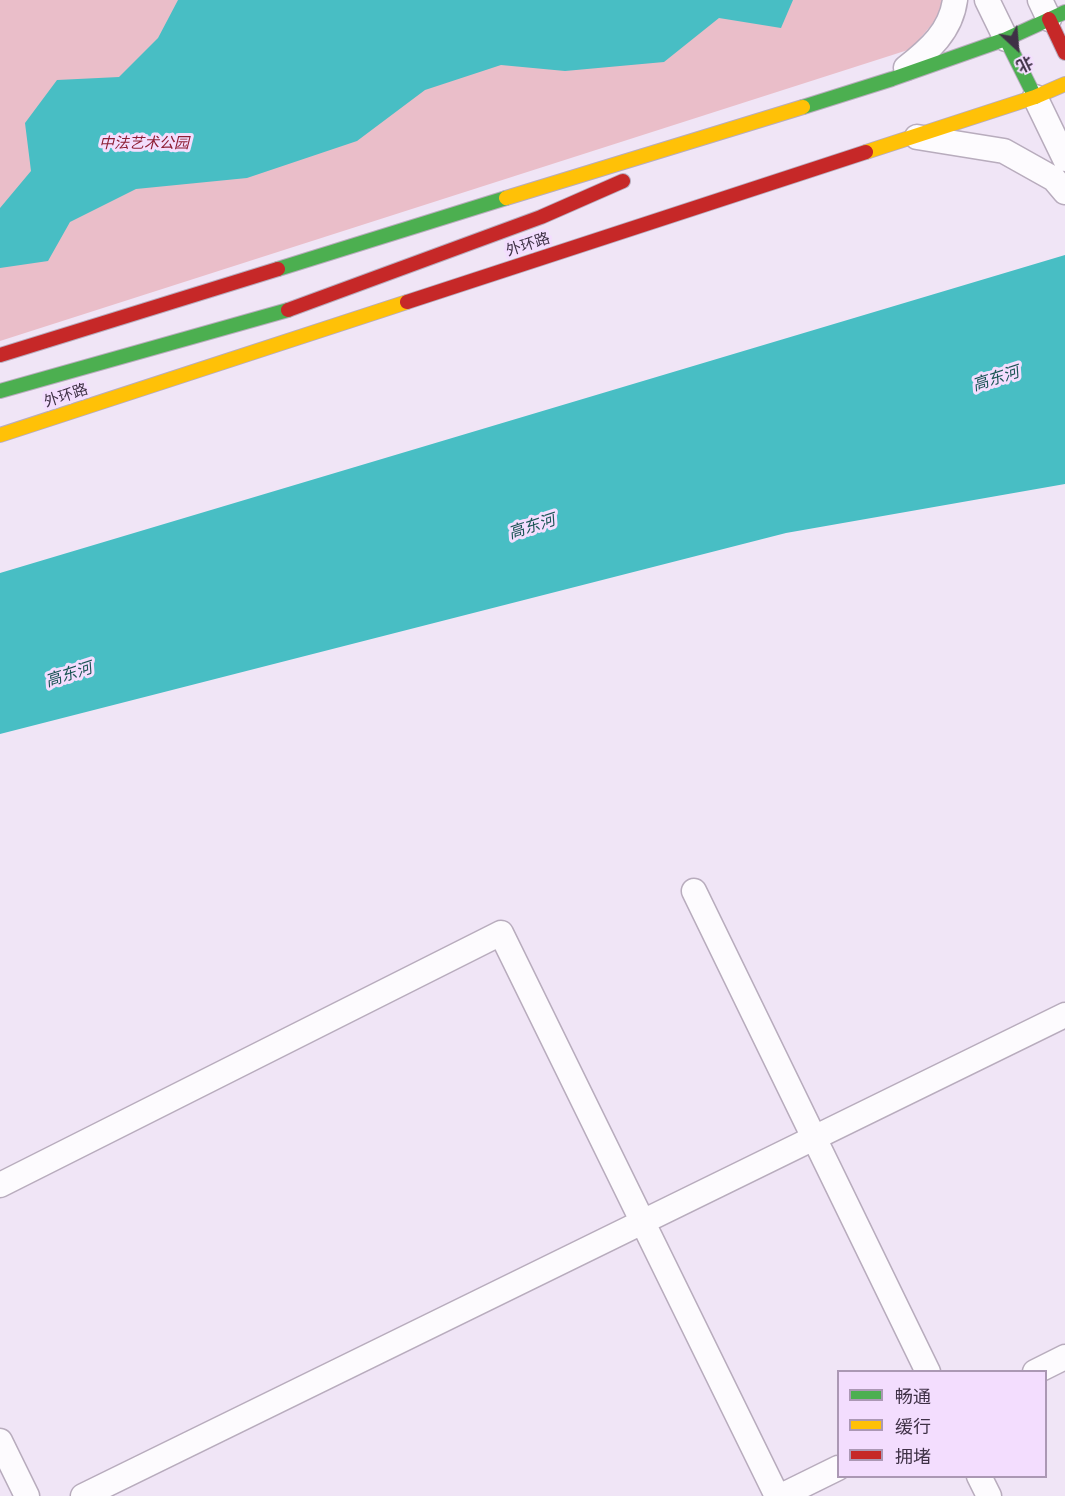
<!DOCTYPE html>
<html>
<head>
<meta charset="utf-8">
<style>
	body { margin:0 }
	#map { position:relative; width:1065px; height:1496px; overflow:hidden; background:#f0e5f6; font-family:Lora,"Noto Sans SC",serif }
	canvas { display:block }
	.legend { position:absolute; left:837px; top:1370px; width:210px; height:108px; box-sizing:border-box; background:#f3ddfe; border:2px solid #ab98b4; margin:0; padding:8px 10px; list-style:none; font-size:18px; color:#3f3146 }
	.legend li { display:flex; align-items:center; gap:12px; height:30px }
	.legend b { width:30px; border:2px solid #ab98b4 }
	.north { position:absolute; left:987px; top:18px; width:60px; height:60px; -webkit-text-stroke:4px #f3ddfe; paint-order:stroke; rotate:154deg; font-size:16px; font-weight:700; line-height:24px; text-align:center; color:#3f3146 }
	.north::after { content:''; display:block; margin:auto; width:21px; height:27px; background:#3f3146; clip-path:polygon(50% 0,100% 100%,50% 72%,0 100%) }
</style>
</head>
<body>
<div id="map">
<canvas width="1065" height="1496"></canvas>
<ul class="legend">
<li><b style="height:8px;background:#4caf50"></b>畅通</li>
<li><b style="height:8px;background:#ffc107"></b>缓行</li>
<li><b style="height:8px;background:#c62828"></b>拥堵</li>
</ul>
<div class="north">北</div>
</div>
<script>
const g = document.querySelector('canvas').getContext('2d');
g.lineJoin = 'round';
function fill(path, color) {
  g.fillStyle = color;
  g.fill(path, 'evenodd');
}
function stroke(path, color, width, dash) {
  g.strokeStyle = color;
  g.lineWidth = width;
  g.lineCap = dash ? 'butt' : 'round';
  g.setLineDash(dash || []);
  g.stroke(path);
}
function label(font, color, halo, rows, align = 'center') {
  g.font = font + ' Lora,"Noto Sans SC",serif';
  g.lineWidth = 6;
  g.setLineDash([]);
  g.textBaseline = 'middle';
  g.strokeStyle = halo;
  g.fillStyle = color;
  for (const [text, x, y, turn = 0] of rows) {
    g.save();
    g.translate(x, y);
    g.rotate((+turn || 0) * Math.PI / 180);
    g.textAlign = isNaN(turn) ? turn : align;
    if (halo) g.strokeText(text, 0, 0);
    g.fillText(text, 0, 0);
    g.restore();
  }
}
fill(new Path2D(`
	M0,0H950V3L911,49L0,341Z`), '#eabec9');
fill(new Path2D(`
	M178,0H793L781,28L719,18L664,62L565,71L501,65L425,90L357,141L247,178L136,189L70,222L48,261L0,268V208L31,171L25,123L57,80L119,77L158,38Z
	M1065,255V484L786,533L0,734V573Z`), '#48bec4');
const street = new Path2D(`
	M987,0L1006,39
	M1040,0L1049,19
	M906,68C929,50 951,31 955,0
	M1035,97L1065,159
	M917,137L1004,151L1054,179L1065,192
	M694,891L928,1372
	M0,1185L501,933L777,1496
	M1035,1372L1065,1357
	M0,1441L27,1496
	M979,1476L989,1496
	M83,1496L1065,1015
	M781,1496L838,1468`);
const fast = new Path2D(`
	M1006,39L1035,97
	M803,107L892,79L1006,39L1065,12
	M278,269L506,198
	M0,391L288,310`);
const slow = new Path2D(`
	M866,152L1035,97L1065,84
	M506,198L803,107
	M0,435L407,302`);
const jam = new Path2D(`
	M1049,19L1065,53
	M407,302L866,152
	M288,310L541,217L623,181
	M0,355L278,269`);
stroke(street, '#b8acbd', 27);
stroke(fast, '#b8acbd', 16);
stroke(slow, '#b8acbd', 16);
stroke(jam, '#b8acbd', 16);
stroke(street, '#fdfbfe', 24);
stroke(fast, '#4caf50', 14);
stroke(slow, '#ffc107', 14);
stroke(jam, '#c62828', 14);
label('italic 15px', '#8e1e35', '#f3ddfe', [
	["中法艺术公园",144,144]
]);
label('15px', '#3f3146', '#f3ddfe', [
	["外环路",528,245,-18],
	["外环路",66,396,-18]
]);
label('italic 16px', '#1b5555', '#f3ddfe', [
	["高东河",996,379,-18],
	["高东河",532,527,-18],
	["高东河",69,675,-18]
]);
</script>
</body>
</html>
